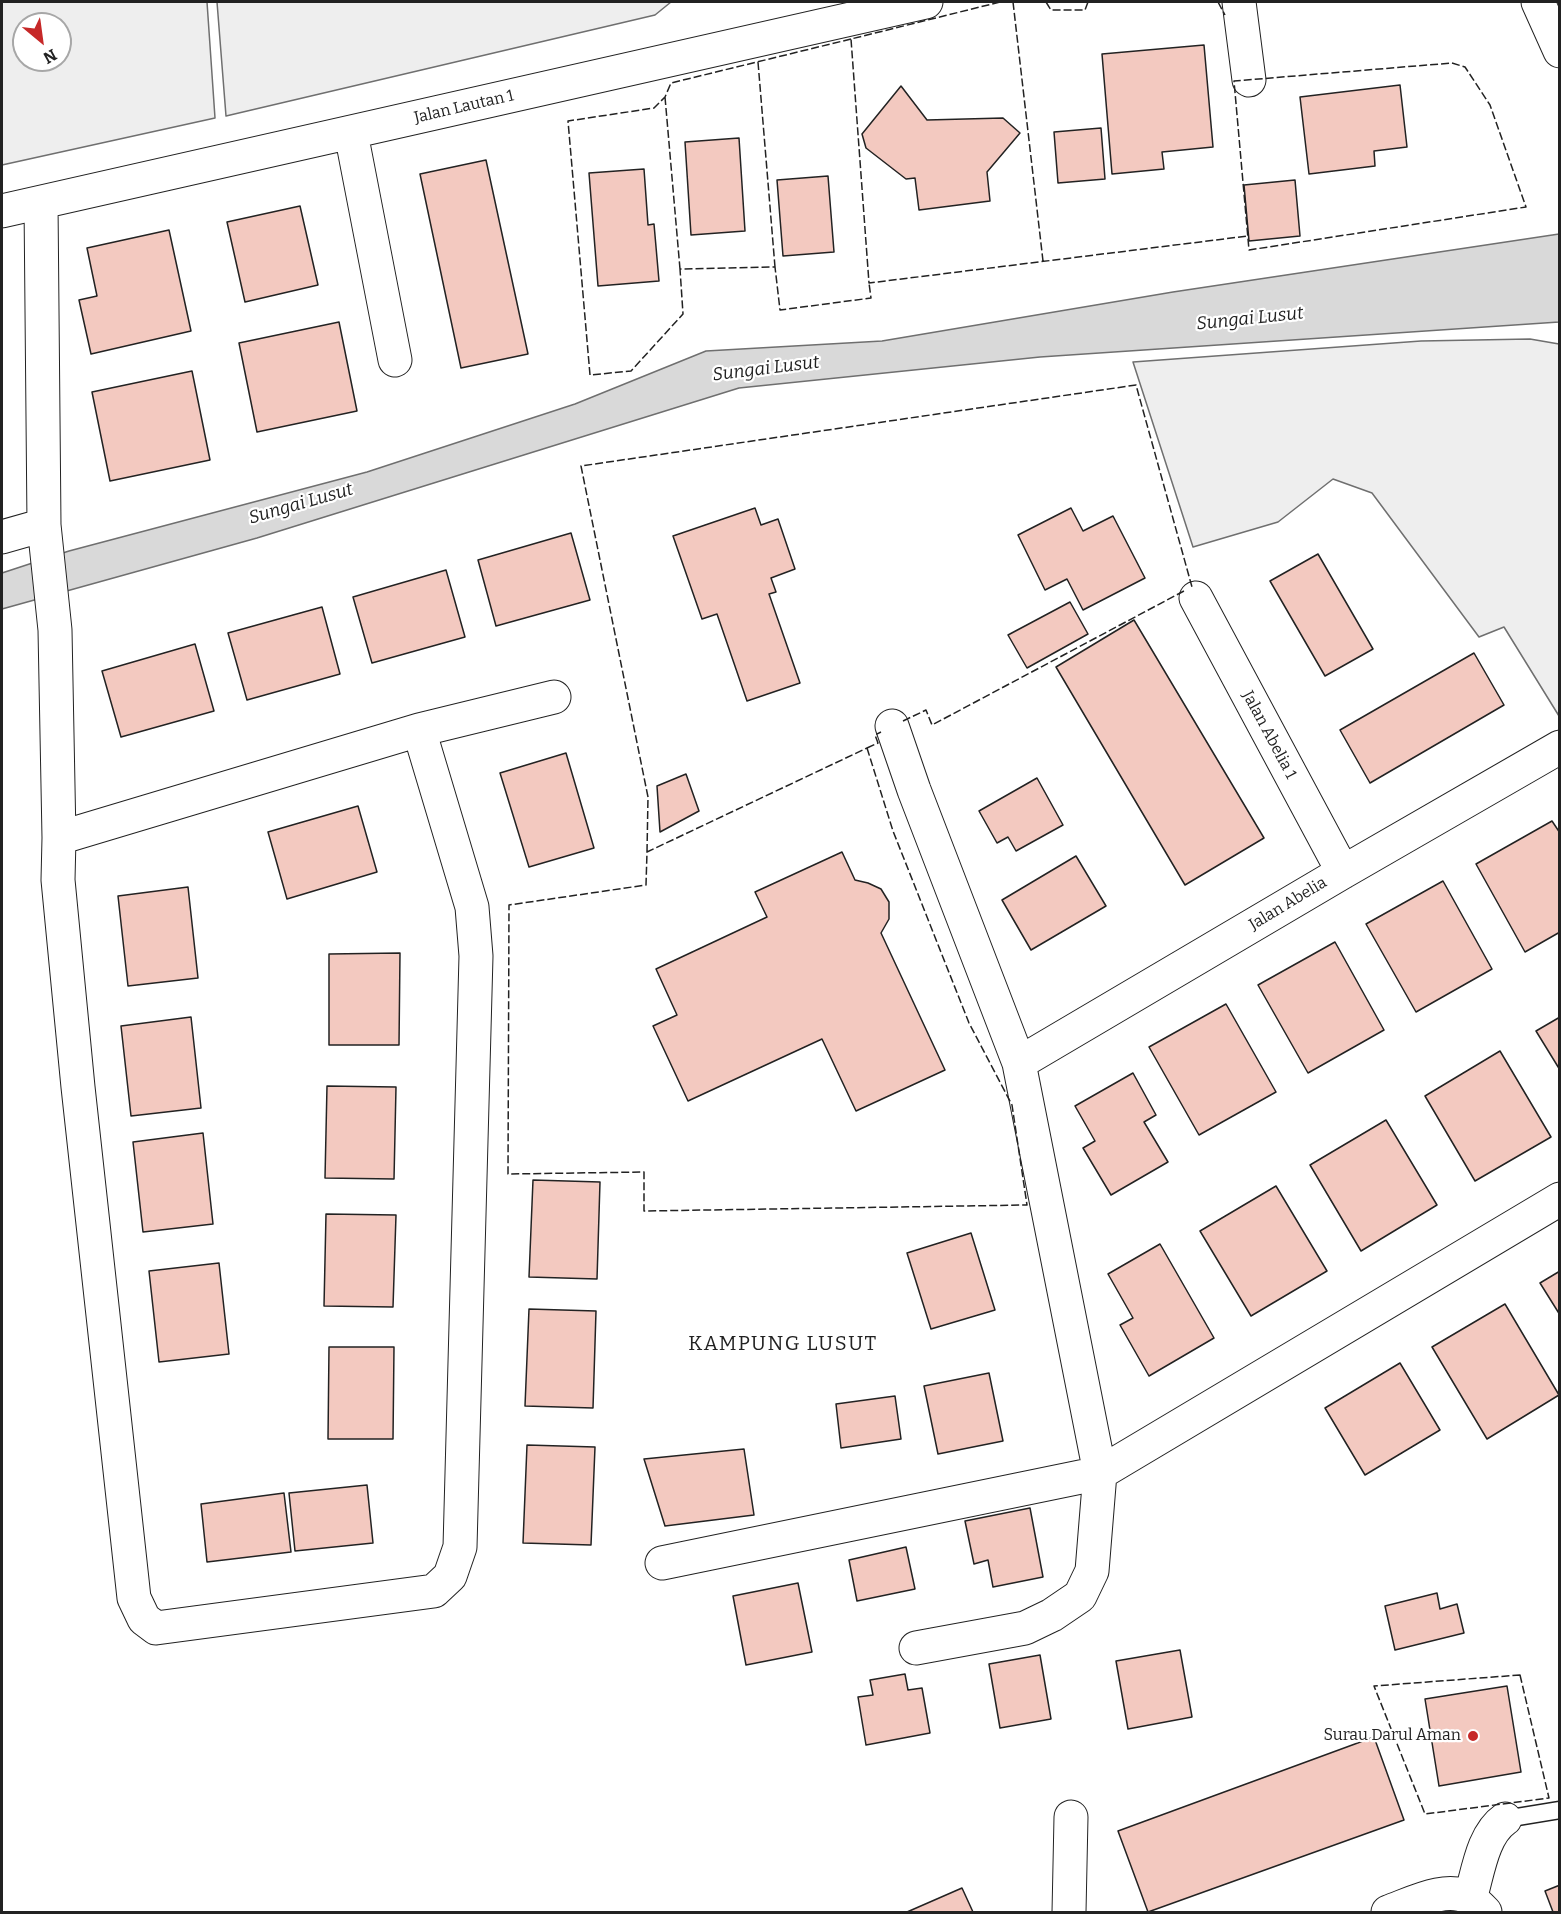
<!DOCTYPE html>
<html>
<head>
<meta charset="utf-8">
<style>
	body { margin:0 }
	#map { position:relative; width:1561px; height:1914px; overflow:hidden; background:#fff; font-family:Bitter,serif }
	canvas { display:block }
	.frame { position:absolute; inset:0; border:3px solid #222; pointer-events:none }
	.north { position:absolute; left:12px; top:12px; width:60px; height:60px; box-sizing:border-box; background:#fff; border:2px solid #a7a7a7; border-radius:50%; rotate:151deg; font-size:16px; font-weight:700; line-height:24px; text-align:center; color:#222 }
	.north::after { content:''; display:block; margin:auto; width:21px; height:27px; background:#c62828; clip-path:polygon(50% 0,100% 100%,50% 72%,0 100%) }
</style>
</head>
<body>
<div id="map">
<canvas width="1561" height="1914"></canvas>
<div class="frame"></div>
<div class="north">N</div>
</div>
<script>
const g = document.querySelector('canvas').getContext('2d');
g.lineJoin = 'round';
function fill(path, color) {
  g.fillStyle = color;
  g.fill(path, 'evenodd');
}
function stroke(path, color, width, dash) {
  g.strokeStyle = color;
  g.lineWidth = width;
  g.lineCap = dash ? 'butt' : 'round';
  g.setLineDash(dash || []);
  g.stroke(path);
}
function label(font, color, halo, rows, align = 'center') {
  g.font = font + ' Bitter,serif';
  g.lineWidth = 4.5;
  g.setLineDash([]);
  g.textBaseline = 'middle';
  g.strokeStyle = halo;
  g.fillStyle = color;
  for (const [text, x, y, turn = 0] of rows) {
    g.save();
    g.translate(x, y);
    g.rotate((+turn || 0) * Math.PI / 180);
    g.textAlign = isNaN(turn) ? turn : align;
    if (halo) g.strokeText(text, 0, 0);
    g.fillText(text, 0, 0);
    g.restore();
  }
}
const green = new Path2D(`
	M2,2H207L215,118L2,165ZM24,24H60V60H24Z
	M217,2H671L655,15L226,116Z
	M1530,339L1559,344V716L1504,627L1479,637L1372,493L1333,479L1278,522L1193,547L1133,362L1421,341Z`);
fill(green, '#eee');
stroke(green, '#6f6f6f', 1.5);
const water = new Path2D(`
	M1559,234V322L1040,357L739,388L257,538L2,609V573L69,551L367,472L575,404L706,351L882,341L1173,292Z`);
fill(water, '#d9d9d9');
stroke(water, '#6f6f6f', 1.5);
const building = new Path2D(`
	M1204,45L1213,147L1162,152L1164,169L1112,174L1102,54Z
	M1400,85L1407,147L1374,151L1375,166L1309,174L1300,97Z
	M901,86L927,120L1003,118L1020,133L987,172L990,201L919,210L915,178L906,179L866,148L862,134Z
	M1101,128L1105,179L1058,183L1054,132Z
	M739,138L745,231L691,235L685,142Z
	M486,160L528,354L461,368L420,174Z
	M644,169L648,225L654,224L659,281L598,286L589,173Z
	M828,176L834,252L783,256L777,180Z
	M1295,180L1300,236L1249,241L1244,185Z
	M300,206L318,285L245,302L227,222Z
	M169,230L191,331L91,354L79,300L97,296L87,248Z
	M339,322L357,411L257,432L239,343Z
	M192,371L210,460L110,481L92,392Z
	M755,508L761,525L778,519L795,569L771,578L776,592L769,594L800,683L747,701L717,614L702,619L673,536Z
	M1071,508L1083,531L1113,516L1145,578L1083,610L1067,579L1045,590L1018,535Z
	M571,533L590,600L496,626L478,560Z
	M1318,554L1373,649L1325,676L1270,581Z
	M446,570L465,637L372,663L353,597Z
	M1070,602L1088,634L1027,668L1008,635Z
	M322,607L340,674L247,700L228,633Z
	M1134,620L1264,838L1185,885L1056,667Z
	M195,644L214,711L121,737L102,671Z
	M1474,653L1504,705L1370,783L1340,730Z
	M566,753L594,848L529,867L500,773Z
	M686,774L699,811L660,832L657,786Z
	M1037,778L1063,825L1016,851L1008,837L997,843L979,811Z
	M358,806L377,872L287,899L268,832Z
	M1552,821L1560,833V932L1525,952L1476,864Z
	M842,852L855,880L868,883L881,889L889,902V919L881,933L945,1070L856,1111L822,1039L688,1101L653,1026L677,1015L656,969L767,917L755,892Z
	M1076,856L1106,906L1031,950L1002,900Z
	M1443,881L1492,969L1416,1012L1366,924Z
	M188,887L198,978L128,986L118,896Z
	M1335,942L1384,1030L1308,1073L1258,985Z
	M400,953L399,1045H329V954Z
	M1226,1004L1276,1092L1199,1135L1149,1047Z
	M191,1017L201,1108L131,1116L121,1026Z
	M1560,1017V1070L1536,1031Z
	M1500,1051L1551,1137L1475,1181L1425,1096Z
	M1133,1073L1156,1115L1144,1122L1168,1162L1111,1195L1083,1148L1095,1141L1075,1106Z
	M327,1086L396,1087L394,1179L325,1178Z
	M1386,1120L1437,1205L1361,1251L1310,1165Z
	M203,1133L213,1224L143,1232L133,1142Z
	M533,1180L600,1182L597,1279L529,1277Z
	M1276,1186L1327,1271L1251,1316L1200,1231Z
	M326,1214L396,1215L393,1307L324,1306Z
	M971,1233L995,1310L931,1329L907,1253Z
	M1160,1244L1214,1338L1149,1376L1120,1325L1133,1318L1108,1274Z
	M219,1263L229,1354L159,1362L149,1271Z
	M1560,1271V1315L1540,1283Z
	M1505,1304L1559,1395L1487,1439L1432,1347Z
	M529,1309L596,1311L593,1408L525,1406Z
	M329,1347H394L393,1439H328Z
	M1400,1363L1440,1430L1365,1475L1325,1408Z
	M989,1373L1003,1441L938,1454L924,1386Z
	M895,1396L901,1439L841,1448L836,1404Z
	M527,1445L595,1447L591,1545L523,1543Z
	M744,1449L754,1515L665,1526L644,1459Z
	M367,1485L373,1543L295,1551L289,1493Z
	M284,1493L291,1552L207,1562L201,1504Z
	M1030,1508L1043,1577L993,1587L988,1560L974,1564L965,1521Z
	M906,1547L915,1589L857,1601L849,1560Z
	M798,1583L812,1652L746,1665L733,1596Z
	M1437,1593L1440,1609L1457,1604L1464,1633L1395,1650L1385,1606Z
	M1180,1650L1192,1717L1128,1729L1116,1661Z
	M1040,1655L1051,1719L1000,1728L989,1664Z
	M905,1674L908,1690L922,1688L930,1733L866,1745L858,1697L873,1695L870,1680Z
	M1507,1686L1521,1772L1439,1786L1425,1699Z
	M1374,1737L1404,1820L1148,1912L1118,1831Z
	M1560,1885V1912H1553L1545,1891Z
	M962,1888L973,1912H907Z`);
fill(building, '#f3c9c0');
stroke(building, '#222', 1.5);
const service = new Path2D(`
	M1505,1819L1560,1810`);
const minor = new Path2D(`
	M1239,2L1249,80
	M351,133L395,360
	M41,203L44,525L55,630L59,838L419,730L554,697
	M2,211L926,2
	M2,537L44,525
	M1196,598L1343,872
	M892,726L914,790L1019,1063L1100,1473L1092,1571L1080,1596L1052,1615L1025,1628L916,1648
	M59,838L58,880L78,1087L134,1598L144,1619L156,1628L434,1591L450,1576L460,1547L476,956L472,907L419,730
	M1019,1063L1343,872L1560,747
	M662,1563L1100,1473L1560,1199
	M1470,1899C1478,1873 1482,1835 1505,1819
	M1069,1912L1071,1817
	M1388,1912C1411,1904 1447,1884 1471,1899C1476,1903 1481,1908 1485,1912`);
const primary = new Path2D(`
	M1538,2L1560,51`);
stroke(service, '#222', 19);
stroke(minor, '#222', 35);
stroke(primary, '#222', 35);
stroke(service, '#fff', 16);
stroke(minor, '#fff', 33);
stroke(primary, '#fff', 33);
stroke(new Path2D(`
	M1000,2L851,39L869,283L1248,236
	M1013,2L1043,261
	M1046,2L1051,10H1085L1088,2
	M1218,2L1225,15
	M851,39L671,83L665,97L654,108L568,121L590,375L631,371L683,314L680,269L775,267L780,310L871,298L869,283
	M758,62L775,267
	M1452,63L1465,67L1490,105L1526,207L1249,250L1234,81Z
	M665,97L680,269
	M903,721L926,710L932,725L1184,591
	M867,748L893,831L969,1023L1012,1105L1027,1205L644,1211V1172L508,1174L509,905L646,885L647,852Z
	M867,748L878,743L875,735L881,732
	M647,852L648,797L581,466L1136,385L1192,587
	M1520,1675L1549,1798L1425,1814L1374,1686Z`), '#222', 1.5, [8, 3]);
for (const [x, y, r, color] of [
	[1473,1736,6,"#c62828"]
]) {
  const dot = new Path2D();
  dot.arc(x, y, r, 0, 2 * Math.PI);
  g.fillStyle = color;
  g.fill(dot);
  stroke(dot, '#fff', 2);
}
label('16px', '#222', '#fff', [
	["Jalan Lautan 1",464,107,-13],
	["Jalan Abelia 1",1269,735,62],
	["Jalan Abelia",1288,904,-31]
]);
label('16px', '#222', '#fff', [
	["Surau Darul Aman",1461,1736]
], 'right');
label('italic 18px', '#222', '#fff', [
	["Sungai Lusut",1250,319,-6],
	["Sungai Lusut",766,369,-7],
	["Sungai Lusut",301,504,-16]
]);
g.letterSpacing = '1.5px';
label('20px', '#222', '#fff', [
	["KAMPUNG LUSUT",783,1344]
]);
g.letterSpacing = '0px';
</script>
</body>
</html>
